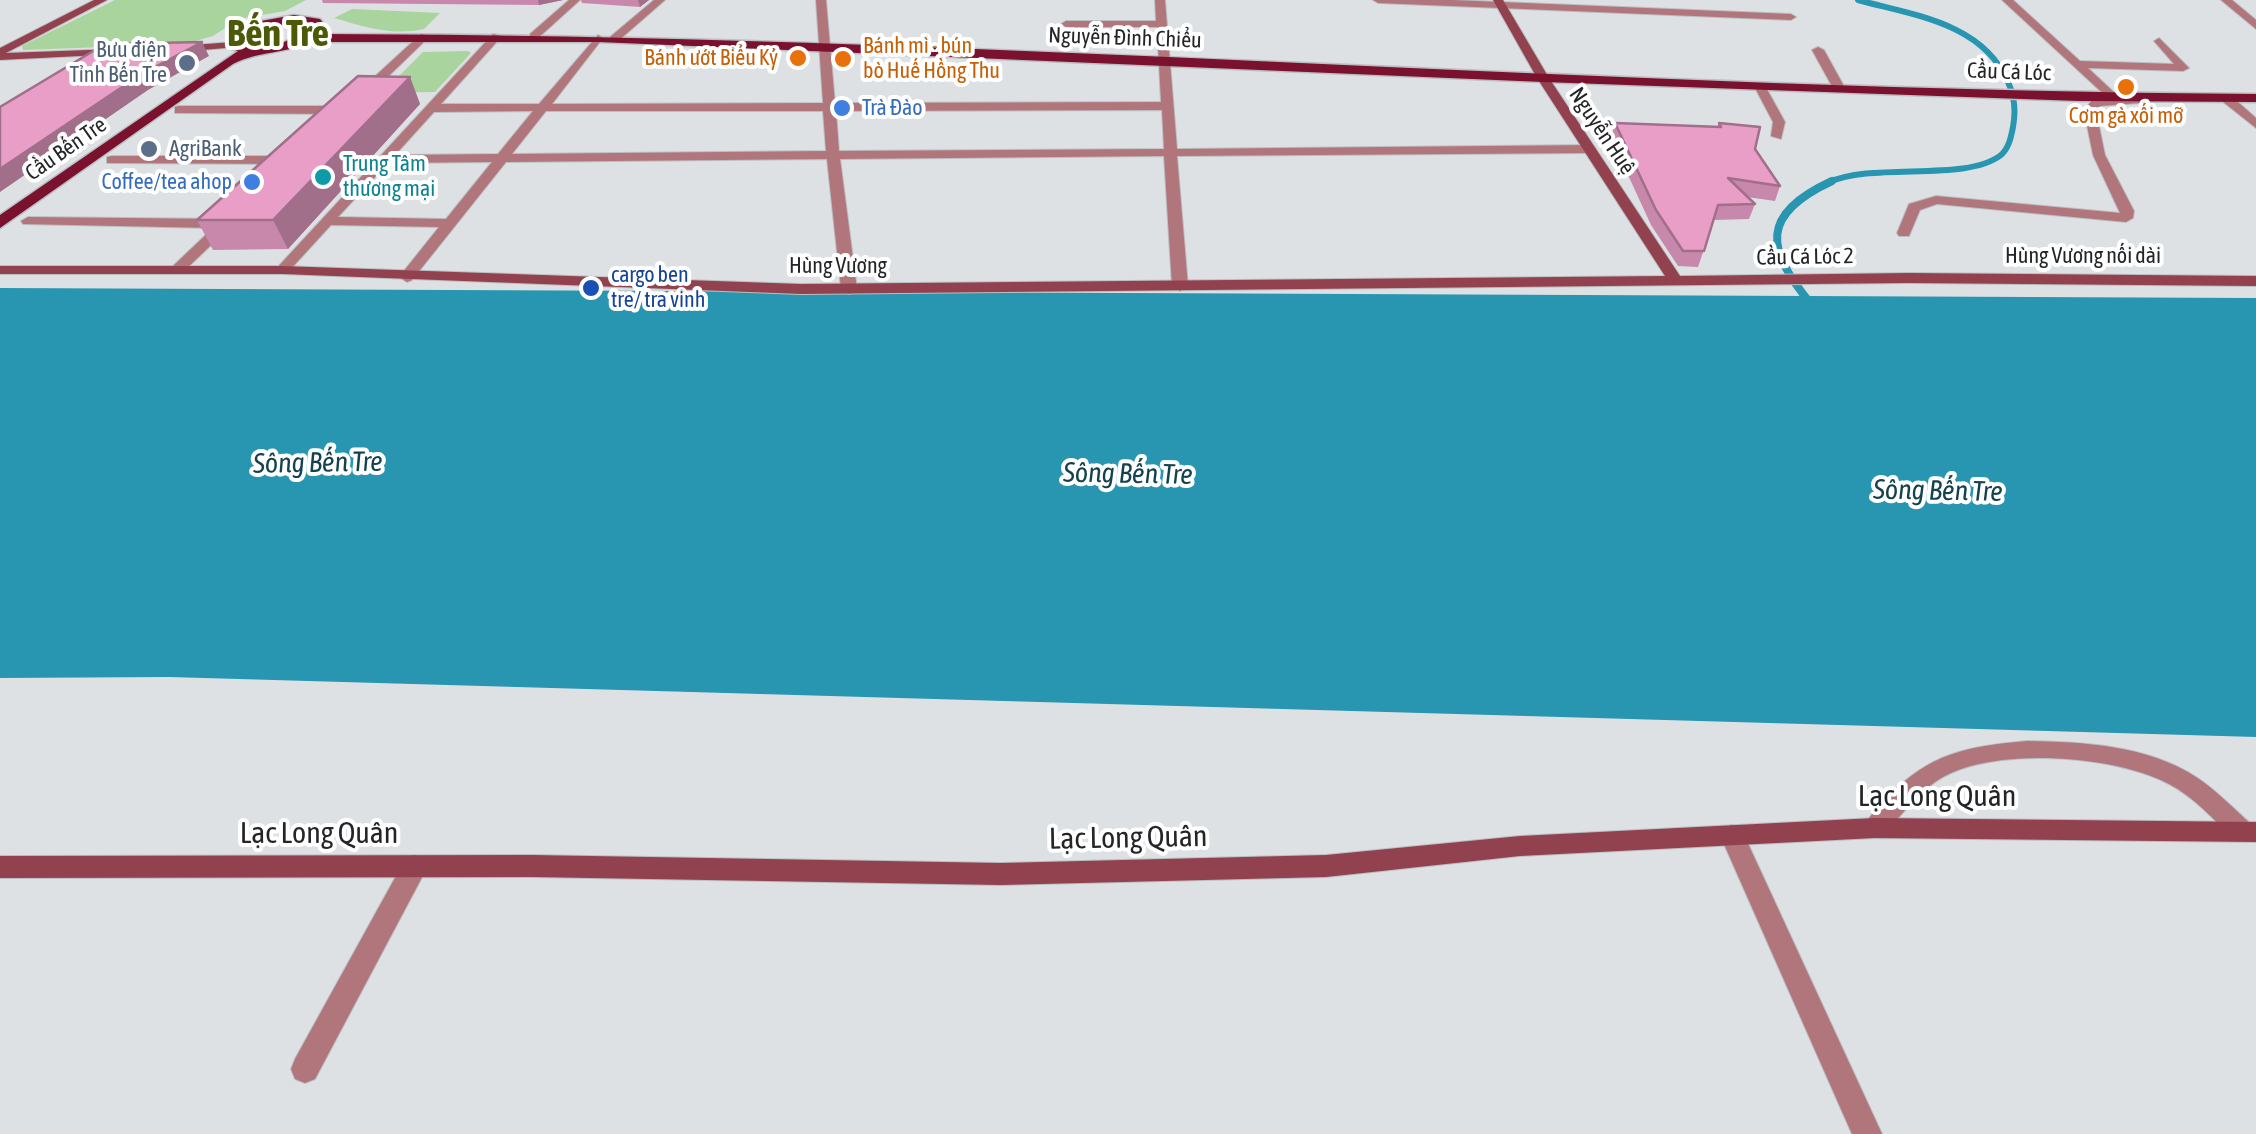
<!DOCTYPE html>
<html>
<head>
<meta charset="utf-8">
<style>
	body { margin:0 }
	canvas { display:block; background:#dde1e4 }
</style>
</head>
<body>
<canvas width="2256" height="1134"></canvas>
<script>
const g = document.querySelector('canvas').getContext('2d');
g.lineJoin = 'round';
function fill(path, color) {
  g.fillStyle = color;
  g.fill(path, 'evenodd');
}
function stroke(path, color, width, dash) {
  g.strokeStyle = color;
  g.lineWidth = width;
  g.lineCap = dash ? 'butt' : 'round';
  g.setLineDash(dash || []);
  g.stroke(path);
}
function label(font, color, halo, rows, align = 'center') {
  g.font = font + ' "Asap Condensed",sans-serif';
  g.lineWidth = 8;
  g.setLineDash([]);
  g.textBaseline = 'middle';
  g.strokeStyle = halo;
  g.fillStyle = color;
  for (const [text, x, y, turn = 0] of rows) {
    g.save();
    g.translate(x, y);
    g.rotate((+turn || 0) * Math.PI / 180);
    g.textAlign = isNaN(turn) ? turn : align;
    if (halo) g.strokeText(text, 0, 0);
    g.fillText(text, 0, 0);
    g.restore();
  }
}
fill(new Path2D(`
	M115,0H306L285,11L239,19L213,36L185,44L23,50L22,46Z
	M352,9L440,13L424,29C391,36 365,27 334,18Z
	M468,51L471,53L435,92L382,93L423,52Z`), '#a9d49d');
fill(new Path2D(`
	M0,288L2256,298V737L169,677L0,678Z`), '#2996b1');
stroke(new Path2D(`
	M1827,183C1874,161 1965,183 2001,155C2009,148 2011,137 2013,127C2016,111 2015,97 2008,82C1983,23 1913,15 1858,0`), '#2996b1', 6);
stroke(new Path2D(`
	M1811,304C1766,249 1759,215 1832,181`), '#2996b1', 8);
const street = new Path2D(`
	M569,0H580L538,38H530V34Z
	M654,0H665L618,41H610V37Z
	M816,0H826L835,103L1161,102L1157,27H1066L1061,24L1066,21H1156L1155,0H1165L1177,149L1590,145L1596,149L1590,153L1177,156L1188,286L1180,291L1172,286L1164,156L840,159L857,289L849,294L841,289L827,159L506,162L412,280L407,282L399,277L439,227L331,225L287,273H277L275,270L493,34L502,36L441,104H539L598,35L603,38L552,104L823,103ZM1162,110L1164,149L839,151L836,111ZM533,111L498,154L395,155L434,112ZM546,111H823L826,151L512,154ZM492,162L446,219L338,217L388,163Z
	M1373,0H1453L1791,14L1796,17L1791,20L1378,3Z
	M2002,0H2013L2080,61L2174,64L2154,41L2159,38L2189,68L2183,71L2088,68L2119,97L2140,95L2146,99L2140,103L2100,106L2096,111L2105,155L2134,211L2133,218L2126,222L1937,204L1920,210L1909,236H1899L1897,233L1909,204L1936,196L2120,213L2093,155L2084,111L2092,100L2108,98Z
	M2221,0H2232L2256,20V29Z
	M421,34L430,36L368,96H360V90Z
	M1818,47L1824,50L1845,88L1843,90L1833,88L1812,50Z
	M1756,84H1764L1785,122L1781,139L1771,136L1773,122L1754,86Z
	M2222,95H2230L2256,118V128L2222,101Z
	M179,106H346L352,110L346,114L175,113V107Z
	M112,156H290L297,160L290,164L107,163V157Z
	M28,217L227,219L234,223L183,272H173V266L213,228L23,224L21,221Z
	M2027,741C2083,742 2147,745 2196,777C2216,790 2233,808 2251,824L2254,831L2251,838L2242,841L2233,838C2213,819 2194,797 2169,784C2117,756 2005,748 1951,773C1923,785 1903,813 1884,835L1875,838L1866,835L1863,828C1869,816 1879,806 1888,797C1929,753 1969,746 2027,741Z
	M1732,825L1741,828L1744,835L1882,1134H1852L1720,835L1723,828Z
	M415,855L424,858L428,866L315,1079L305,1083L295,1079L291,1069L295,1059L406,858Z`);
const secondary = new Path2D(`
	M94,0H107L6,53L116,49L122,52L120,54L0,60V48Z
	M1493,0H1503L1549,78L1680,276L1909,273L2256,276V286L1909,283L801,294L282,274H0V266H282L801,284L1665,276L1537,78Z
	M233,42L237,43V47L180,52L174,49L180,46Z
	M1875,818L2256,822V842L1875,838L1520,856L1326,877L1001,885L532,877L0,878V856L532,855L1001,863L1326,855L1520,836Z`);
const primary = new Path2D(`
	M294,15L320,19L328,29L323,34C968,34 1611,90 2256,94V102L2079,101L1543,82L598,42H311C285,54 258,51 233,64L0,228V215L238,51L228,48L227,36L250,23ZM294,23L313,28L280,44L239,42L259,29Z`);
stroke(street, '#bcbfc2', 2);
stroke(secondary, '#bcbfc2', 2);
stroke(primary, '#bcbfc2', 3);
fill(street, '#b0767c');
fill(secondary, '#92414e');
fill(primary, '#7a112e');
fill(new Path2D(`
	M322,0H563L539,5L323,3Z
	M581,0H649L640,7L582,3Z
	M410,77L420,104L288,249L213,250L197,220Z
	M1615,123L1717,127L1719,123L1755,149L1780,186L1775,201L1747,197L1755,204L1749,219L1714,220L1698,267L1678,266L1651,225L1611,138Z`), '#c888ab');
fill(new Path2D(`
	M538,0H563L539,5Z
	M638,0H649L640,7Z
	M202,42L209,56L148,90L0,192V169L140,75Z
	M410,77L420,104L288,249L273,220Z`), '#a26f8b');
const building = new Path2D(`
	M202,42L140,75L0,169V107L105,44Z
	M358,76L410,77L273,220H197Z
	M1615,123L1721,127L1719,123L1760,127L1755,149L1780,186L1728,178L1755,204L1718,205L1704,251H1683L1656,210Z`);
fill(building, '#e89ec7');
stroke(building, '#a26f8b', 2.5);
for (const [x, y, r, color] of [
	[798,58,10,"#e8710a"],
	[843,59,10,"#e8710a"],
	[187,63,10,"#5c6f8a"],
	[2126,87,10,"#e8710a"],
	[842,108,10,"#3f7fe0"],
	[149,149,10,"#5c6f8a"],
	[323,177,10,"#0f9aa8"],
	[252,182,10,"#3f7fe0"],
	[591,288,10,"#1a4fb4"]
]) {
  const dot = new Path2D();
  dot.arc(x, y, r, 0, 2 * Math.PI);
  g.fillStyle = color;
  g.fill(dot);
  stroke(dot, '#fff', 4);
}
label('22px', '#242527', '#fff', [
	["Nguyễn Đình Chiểu",1125,38,2],
	["Cầu Cá Lóc",2009,72,2],
	["Nguyễn Huệ",1602,131,56],
	["Cầu Bến Tre",66,149,-35],
	["Hùng Vương nối dài",2083,256],
	["Cầu Cá Lóc 2",1805,257,-1],
	["Hùng Vương",838,266]
]);
label('22px', '#c56008', '#fff', [
	["Bánh mì - bún",863,46],
	["bò Huế Hồng Thu",863,71],
	["Bánh ướt Biếu Ký",778,58,"right"],
	["Cơm gà xối mỡ",2126,116,"center"]
], 'left');
label('22px', '#4e5e75', '#fff', [
	["Bưu điện",167,50],
	["Tỉnh Bến Tre",167,75],
	["AgriBank",169,149,"left"]
], 'right');
label('22px', '#366cbe', '#fff', [
	["Trà Đào",862,108],
	["Coffee/tea ahop",232,182,"right"]
], 'left');
label('22px', '#0d838f', '#fff', [
	["Trung Tâm",343,164],
	["thương mại",343,189]
], 'left');
label('22px', '#164399', '#fff', [
	["cargo ben",611,275],
	["tre/ tra vinh",611,300]
], 'left');
label('italic 28px', '#14424e', '#fff', [
	["Sông Bến Tre",318,463,-1],
	["Sông Bến Tre",1128,474,1],
	["Sông Bến Tre",1938,491,1]
]);
label('30px', '#242527', '#fff', [
	["Lạc Long Quân",1937,797],
	["Lạc Long Quân",319,834],
	["Lạc Long Quân",1128,838,-1]
]);
label('bold 38px', '#4c5907', '#fff', [
	["Bến Tre",278,34]
]);
</script>
</body>
</html>
